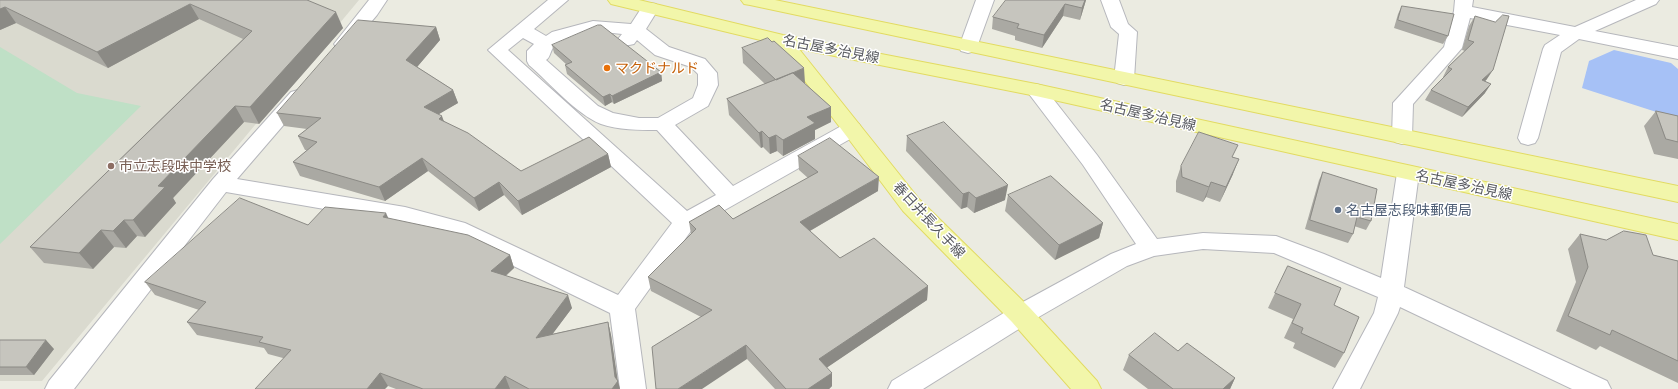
<!DOCTYPE html>
<html>
<head>
<meta charset="utf-8">
<style>
	body { margin:0 }
	canvas { display:block; background:#ebebe1 }
</style>
</head>
<body>
<canvas width="1678" height="389"></canvas>
<script>
const g = document.querySelector('canvas').getContext('2d');
g.lineJoin = 'round';
function fill(path, color) {
  g.fillStyle = color;
  g.fill(path, 'evenodd');
}
function stroke(path, color, width, dash) {
  g.strokeStyle = color;
  g.lineWidth = width;
  g.lineCap = dash ? 'butt' : 'round';
  g.setLineDash(dash || []);
  g.stroke(path);
}
function label(font, color, halo, rows, align = 'center') {
  g.font = font + ' Barlow,"Noto Sans JP",sans-serif';
  g.lineWidth = 3;
  g.setLineDash([]);
  g.textBaseline = 'middle';
  g.strokeStyle = halo;
  g.fillStyle = color;
  for (const [text, x, y, turn = 0] of rows) {
    g.save();
    g.translate(x, y);
    g.rotate((+turn || 0) * Math.PI / 180);
    g.textAlign = isNaN(turn) ? turn : align;
    if (halo) g.strokeText(text, 0, 0);
    g.fillText(text, 0, 0);
    g.restore();
  }
}
fill(new Path2D(`
	M0,0H359L42,381H0Z`), '#dadacf');
fill(new Path2D(`
	M0,47L77,93L141,106L0,244Z`), '#bfe0c6');
fill(new Path2D(`
	M1614,50L1671,63L1678,69V119L1582,88L1589,61Z`), '#a6c1f6');
const minor = new Path2D(`
	M369,0H387L377,15L349,48L343,50L337,48L334,44Z
	M548,0H568L534,29L546,36L552,32L593,21L631,24L644,4L650,3L656,4L659,8L646,29L669,47L705,59L717,73L718,85L708,106L675,125L733,186L845,124L852,122L859,124L862,129L859,134L693,228L635,309L646,389H620L610,313L450,235L405,223L226,192L74,389H45L49,381L213,179L291,92L298,90L305,92L308,96L305,100L237,179L405,207L465,223L618,295L672,223L488,50ZM594,31L622,34L618,39C622,46 627,46 634,44L637,40L655,55L691,67L698,74V85L693,98L658,118H639L613,113L598,106L546,60C551,57 550,50 554,47C565,37 580,35 594,31ZM523,38L534,44L527,51V61L529,65C550,83 576,114 601,124C618,130 639,130 657,130L716,195L687,211L508,50Z
	M976,0H994L977,47L975,51L968,53L961,51L959,47Z
	M1101,0H1119L1128,24L1137,32L1134,79L1131,83L1124,85L1117,83L1114,79L1119,34L1111,27Z
	M1455,0H1473L1472,7L1575,27L1636,0H1659L1656,4L1595,31L1678,47V59L1579,39L1561,52L1538,138L1535,143L1528,145L1521,143L1518,138L1543,49L1545,45L1560,35L1470,18L1462,48L1413,104L1412,137L1409,142L1402,144L1395,142L1392,137L1393,103L1444,47L1454,11Z
	M1036,84L1043,86L1097,155L1157,239L1203,233L1276,236L1324,254L1381,278L1397,173L1400,168L1408,166L1416,168L1419,173L1404,287L1607,381L1611,389H1572L1400,307L1398,313L1360,389H1333L1374,313L1378,297L1274,253L1203,249L1154,256L1127,266L1030,322L923,389H888L892,381L1012,308L1111,254L1136,244L1083,165L1026,90L1029,86Z`);
const major = new Path2D(`
	M608,0H639L783,35L1036,84L1678,224V240L1036,96L799,49L919,199L1030,308L1097,381L1101,389H1071L1012,322L903,211L777,44L611,4Z
	M741,0H775L1678,186V202L750,5L744,4Z`);
stroke(minor, '#b6b7bc', 2);
stroke(major, '#e2db62', 2);
fill(minor, '#fff');
fill(major, '#f2f6aa');
fill(new Path2D(`
	M0,0H307L343,28L259,124L244,122L173,198L176,203L145,237L137,236L126,248L114,247L93,269L44,263L30,247L243,39L199,19L108,68L16,23L0,30Z
	M1086,0L1080,20L1063,16L1042,48L1015,40V36L992,29L993,17Z
	M1402,6L1448,36L1443,44L1394,28L1398,14Z
	M1475,16L1487,79L1485,81V93L1462,117L1425,100L1431,90L1444,77H1443L1448,67L1465,51L1462,50L1469,26Z
	M436,27L440,40L417,67L453,90L458,103L438,114L444,121L521,171L608,154L611,167L522,215L504,195L479,211L428,171L385,201L300,176L293,162L307,150H305L298,136L307,129L284,126L277,113Z
	M552,45L661,72L662,81L614,104L612,102L605,106L567,74L565,65H567L554,53Z
	M742,48L804,83L831,107V122L815,130V139L783,156L777,151L770,154L763,147L761,148L729,115L727,99L765,84L743,63Z
	M1656,111L1678,116V159L1654,154L1644,126Z
	M907,136L1005,200L974,213L967,207L961,209L906,151Z
	M798,156L878,191L810,231L840,258L928,286L927,300L827,367L832,386L829,389H775L747,359L701,317L651,291L648,277L691,234L689,222L733,219L808,178L799,170Z
	M1233,157V174L1220,202L1206,197L1203,202L1176,192V181L1181,166Z
	M1323,172L1371,221L1366,230L1354,226L1353,234L1348,243L1305,229L1319,180Z
	M1008,195L1103,223L1099,238L1055,260L1005,211Z
	M389,219L510,255L514,268L506,276L572,308L552,334L608,322L611,335L617,380L620,389H396L388,386L268,354L264,348L197,335L187,322L199,310L155,295L145,282L308,225Z
	M1580,234L1653,255L1678,261V383L1600,346L1596,350L1556,331L1576,282L1568,249Z
	M1288,266L1334,305L1344,353L1335,368L1293,348L1295,343L1284,338L1293,319L1268,308Z
	M0,340L54,349L34,375H0Z
	M1178,351L1235,378L1230,389H1148L1123,370L1129,355Z`), '#aaa9a3');
fill(new Path2D(`
	M1085,0H1086L1080,20L1082,8Z
	M190,4L199,19L108,68L97,52Z
	M1065,4L1063,16L1042,48L1044,35Z
	M5,7L16,23L0,30V9Z
	M336,12L343,28L259,124L250,107Z
	M436,27L440,40L412,73L406,60Z
	M804,68L805,83L776,80Z
	M1493,70L1487,79L1477,90L1482,80Z
	M661,72L662,81L614,104L612,96Z
	M1491,84L1485,93L1462,117L1468,107Z
	M453,90L458,103L429,120L424,107Z
	M610,94L612,102L605,106L603,97Z
	M235,106L244,122L173,198L176,203L145,237L133,220L158,186Z
	M831,107V122L815,130V139L783,156V140L807,117Z
	M442,116L447,130L439,119Z
	M762,131L763,147L761,148L759,133Z
	M776,135L777,151L770,154L769,138Z
	M608,154L611,167L522,215L518,201Z
	M422,158L428,171L385,201L379,187Z
	M1239,159L1233,174L1220,202L1226,187Z
	M879,177L878,191L801,236L800,222Z
	M499,182L504,195L479,211L474,198Z
	M1211,182L1206,197L1203,202Z
	M1008,185L1005,200L974,213L976,198Z
	M969,192L967,207L961,209L963,194Z
	M386,213L392,226L383,217Z
	M124,220L137,236L126,248L113,231Z
	M1103,223L1099,238L1055,260L1059,245Z
	M101,230L114,247L93,269L79,253Z
	M510,255L514,268L496,284L491,271Z
	M928,286L927,300L819,373V359Z
	M568,295L572,308L540,351L536,338Z
	M608,322L611,335L618,382V381L620,389H612L615,377Z
	M46,340L54,349L34,375L26,367Z
	M746,345L747,359L702,389H678Z
	M380,373L388,386L385,389H367Z
	M832,373V386L829,389H808Z
	M505,376L510,389H495Z
	M1235,378L1230,389H1223Z`), '#8b8a85');
const building = new Path2D(`
	M0,0H307L336,12L250,107L235,106L158,186L165,187L133,220H124L113,231L101,230L79,253L30,247L252,31L190,4L97,52L5,7L0,9Z
	M1006,0H1085L1082,8L1065,4L1044,35L1017,28L1019,24L993,17Z
	M1402,6L1454,14L1448,36L1398,20Z
	M1503,15L1509,16L1493,70L1482,80L1491,84L1468,107L1431,90L1452,69L1448,67L1474,42L1468,40L1475,16L1495,22Z
	M358,20L436,27L406,60L453,90L424,107L442,116L439,119L468,133L521,171L589,137L608,154L518,201L499,182L474,198L422,158L379,187L293,162L317,142L298,136L321,118L277,113Z
	M598,25H601L661,72L612,96L610,94L603,97L565,65L572,62L552,45Z
	M768,38L772,42L774,41L804,68L776,80L742,48Z
	M793,73L831,107L807,117L815,123L783,140L776,135L769,138L762,131L759,133L727,99Z
	M1656,111L1678,116V142L1666,139Z
	M944,122L1008,185L976,198L969,192L963,194L907,136Z
	M1199,132L1238,145L1232,157L1239,159L1226,187L1211,182L1209,187L1182,177L1181,166Z
	M830,138L879,177L800,222L840,258L874,238L928,286L819,359L832,373L808,389H786L746,345L678,389H656L652,347L712,310L648,277L696,229L689,222L719,205L733,219L818,172L798,156Z
	M1323,172L1377,189L1371,221L1357,217L1353,234L1310,220Z
	M1051,176L1103,223L1059,245L1008,195Z
	M240,198L308,225L325,207L386,213L383,217L468,235L510,255L491,271L568,295L536,338L608,322L615,377L618,381L612,389H529L505,376L495,389H423L380,373L367,389H255L291,350L259,342L263,337L187,322L206,302L145,282Z
	M1624,231L1646,235L1653,255L1678,261V361L1612,330L1610,335L1568,316L1588,267L1580,234L1606,240Z
	M1288,266L1341,288L1334,305L1359,317L1344,353L1301,333L1303,328L1292,323L1301,304L1275,293Z
	M1155,333L1178,351L1187,343L1235,378L1223,389H1173L1129,355Z
	M0,340H46L26,367H0Z`);
fill(building, '#c6c5be');
stroke(building, '#8b8a85', 1);
for (const [x, y, r, color] of [
	[607,68,4,"#e8710a"],
	[111,166,4,"#8d6e63"],
	[1338,210,4,"#5c6f8a"]
]) {
  const dot = new Path2D();
  dot.arc(x, y, r, 0, 2 * Math.PI);
  g.fillStyle = color;
  g.fill(dot);
  stroke(dot, '#fff', 1.5);
}
label('14px', '#595b60', '#fff', [
	["名古屋多治見線",831,49,11],
	["名古屋多治見線",1148,115,13],
	["名古屋多治見線",1464,185,12],
	["春日井長久手線",929,220,47]
]);
label('14px', '#c56008', '#fff', [
	["マクドナルド",615,68]
], 'left');
label('14px', '#785e54', '#fff', [
	["市立志段味中学校",119,166]
], 'left');
label('14px', '#4e5e75', '#fff', [
	["名古屋志段味郵便局",1346,210]
], 'left');
</script>
</body>
</html>
